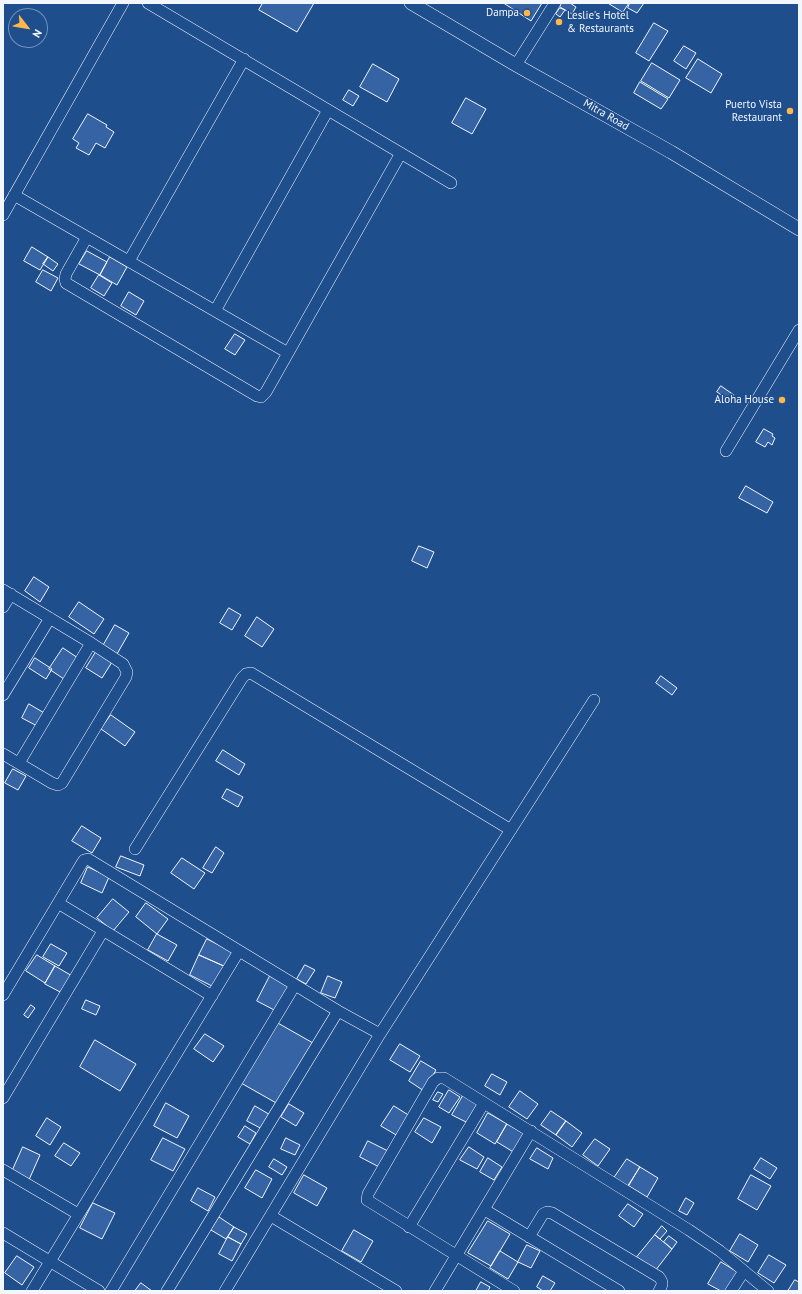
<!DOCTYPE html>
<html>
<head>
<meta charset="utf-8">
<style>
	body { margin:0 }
	#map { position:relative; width:802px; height:1294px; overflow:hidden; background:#1f4e8c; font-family:"PT Sans",sans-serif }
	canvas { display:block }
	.frame { position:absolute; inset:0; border:4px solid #f2f6ff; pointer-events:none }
	.north { position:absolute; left:8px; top:8px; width:40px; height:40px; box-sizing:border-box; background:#1f4e8c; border:1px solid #7391ba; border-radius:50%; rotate:121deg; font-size:11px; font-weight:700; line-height:16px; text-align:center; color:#f2f6ff }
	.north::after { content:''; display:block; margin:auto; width:14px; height:18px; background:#ffb74d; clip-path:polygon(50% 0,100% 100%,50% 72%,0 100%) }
</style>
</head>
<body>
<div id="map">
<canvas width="802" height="1294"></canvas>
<div class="frame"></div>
<div class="north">N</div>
</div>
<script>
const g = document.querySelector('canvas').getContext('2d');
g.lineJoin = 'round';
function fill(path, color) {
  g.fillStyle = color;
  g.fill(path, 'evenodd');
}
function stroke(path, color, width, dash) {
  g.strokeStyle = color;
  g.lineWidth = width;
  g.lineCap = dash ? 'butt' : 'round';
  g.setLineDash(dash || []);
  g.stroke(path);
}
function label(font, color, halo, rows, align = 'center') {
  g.font = font + ' "PT Sans",sans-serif';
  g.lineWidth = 3;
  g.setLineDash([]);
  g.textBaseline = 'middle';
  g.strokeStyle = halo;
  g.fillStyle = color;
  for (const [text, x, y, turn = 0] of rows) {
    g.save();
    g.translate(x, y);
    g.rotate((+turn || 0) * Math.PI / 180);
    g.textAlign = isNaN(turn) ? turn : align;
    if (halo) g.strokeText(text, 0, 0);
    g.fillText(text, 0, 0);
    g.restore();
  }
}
const building = new Path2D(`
	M263,3H314L297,32L259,10Z
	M506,3H542L531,21L505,4Z
	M562,3H570L576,7L572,14L560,7Z
	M608,3H629L623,12Z
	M630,3H644L637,13L628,8Z
	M560,8L565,10L560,17L556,14Z
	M654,23L668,31L649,61L636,53Z
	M684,46L696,53L686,69L674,61Z
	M698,59L722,74L711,93L686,78Z
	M652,63L680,80L669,98L641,81Z
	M373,64L399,79L387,102L360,87Z
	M640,82L668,99L661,109L634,93Z
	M349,90L359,96L353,106L343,100Z
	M466,98L486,109L472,134L452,123Z
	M88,114L107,125L106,127L114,132L105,148L96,143L89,155L76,148L79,143L73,139Z
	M32,247L48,257L40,270L24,261Z
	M87,251L107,262L100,275L79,264Z
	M48,257L58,264L53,271L43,264Z
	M110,257L127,267L117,285L100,275Z
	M43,270L58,278L51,291L36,282Z
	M99,275L112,283L104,296L91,288Z
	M129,292L144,301L136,315L121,306Z
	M235,334L245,340L235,355L225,349Z
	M721,386L734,395L730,401L717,392Z
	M764,429L773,434L772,436L775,438L772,445L768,442L765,447L756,442Z
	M746,486L773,502L767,513L739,498Z
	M419,546L434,552L427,568L412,561Z
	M34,577L49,587L40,602L25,591Z
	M79,602L104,619L94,634L69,617Z
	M229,608L241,615L232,630L220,623Z
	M257,617L274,629L262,647L245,636Z
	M115,625L129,633L117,654L103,646Z
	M63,648L78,658L64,679L49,669Z
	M96,652L112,662L102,678L86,668Z
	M35,658L52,669L46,679L29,668Z
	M661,676L677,688L672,695L656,683Z
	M29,704L46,714L39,727L22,718Z
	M111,715L135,732L125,746L101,729Z
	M223,750L245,764L239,775L216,761Z
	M13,769L26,776L18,790L5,783Z
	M227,789L243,797L238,807L222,798Z
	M82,826L101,838L92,853L72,841Z
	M216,847L224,853L212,873L203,868Z
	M121,856L144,865L140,876L116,867Z
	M182,858L205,873L194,889L171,873Z
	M88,867L109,877L102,893L81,883Z
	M113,899L129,912L113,931L97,918Z
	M146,903L168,919L157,934L136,917Z
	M157,934L177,945L168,961L148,950Z
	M207,939L233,952L226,967L199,955Z
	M51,944L67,953L59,966L43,957Z
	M37,955L55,966L45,983L26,971Z
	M199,955L226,967L216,988L190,975Z
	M305,965L315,970L306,984L297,979Z
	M55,966L74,977L64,994L45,984Z
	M270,976L291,987L278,1012L257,1001Z
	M328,976L342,982L335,998L321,993Z
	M86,1000L100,1006L96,1015L82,1009Z
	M31,1005L35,1008L28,1018L24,1015Z
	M276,1022L313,1043L278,1104L241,1083Z
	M205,1034L224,1046L213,1062L194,1049Z
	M95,1040L136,1064L120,1091L80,1067Z
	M400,1044L420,1056L410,1072L390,1060Z
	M421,1061L436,1070L424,1091L409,1081Z
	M492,1074L507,1082L500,1095L485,1086Z
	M449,1090L460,1097L449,1113L439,1107Z
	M520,1091L538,1104L527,1119L509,1107Z
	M438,1092L443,1094L438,1102L433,1100Z
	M464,1094L479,1103L468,1123L452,1115Z
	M166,1103L189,1116L177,1138L154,1126Z
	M289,1104L304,1113L296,1126L281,1117Z
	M255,1106L272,1116L264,1130L247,1121Z
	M394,1106L410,1116L398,1136L381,1126Z
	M551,1111L566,1121L556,1135L541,1125Z
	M488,1113L507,1124L495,1144L477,1133Z
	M47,1118L61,1127L50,1145L36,1136Z
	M424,1118L441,1127L432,1143L415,1132Z
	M566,1121L582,1133L572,1147L556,1135Z
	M507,1124L526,1135L515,1153L497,1142Z
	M245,1126L256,1133L250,1144L238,1137Z
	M163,1138L185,1149L173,1171L151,1160Z
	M286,1138L300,1145L295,1155L281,1149Z
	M595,1139L610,1149L598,1166L583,1155Z
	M368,1141L390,1152L381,1168L360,1157Z
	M64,1143L80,1153L71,1166L55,1156Z
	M23,1147L40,1155L28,1182L11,1174Z
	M469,1147L484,1157L477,1169L460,1160Z
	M537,1148L553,1158L548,1169L530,1159Z
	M488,1158L502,1167L494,1180L480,1172Z
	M761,1158L777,1168L770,1179L754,1169Z
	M274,1159L287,1167L282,1175L269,1167Z
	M627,1159L640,1167L627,1187L614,1178Z
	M640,1167L658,1178L647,1197L629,1186Z
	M256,1170L272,1179L262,1198L245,1188Z
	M304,1175L327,1188L317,1206L294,1193Z
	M751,1175L771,1186L757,1210L738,1199Z
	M198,1188L215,1197L208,1211L191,1201Z
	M686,1198L694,1203L687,1215L679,1211Z
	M93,1203L115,1213L102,1239L80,1228Z
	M628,1204L643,1214L634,1227L619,1216Z
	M219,1217L234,1227L226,1239L211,1230Z
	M488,1221L510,1234L491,1266L468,1253Z
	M662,1226L667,1231L660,1239L655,1235Z
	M234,1227L247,1234L241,1244L228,1237Z
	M354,1230L373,1241L361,1262L342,1251Z
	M740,1234L758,1245L748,1262L730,1251Z
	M655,1235L672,1249L655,1271L637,1257Z
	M669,1236L677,1242L672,1249L664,1242Z
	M228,1237L241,1244L232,1261L219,1254Z
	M527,1245L540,1251L531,1268L518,1262Z
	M500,1251L518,1262L508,1279L490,1268Z
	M769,1255L786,1265L774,1283L758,1273Z
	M17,1256L34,1267L22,1285L5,1273Z
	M721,1262L739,1273L728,1291H721L708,1284Z
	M543,1276L555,1283L550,1291H543L537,1287Z
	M795,1280L799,1282V1291H788Z
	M481,1282L490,1287L488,1291H476Z
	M141,1283L152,1291H135Z`);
fill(building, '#3563a3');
stroke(building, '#f2f6ff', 1);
const minor = new Path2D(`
	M148,3L451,183
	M516,65L555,3
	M14,195L288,353
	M3,215L123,3
	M87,237L66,274L65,279L66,283L257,396L261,397L266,392L401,153
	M129,261L244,59
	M215,311L328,110
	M726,451L799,330
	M3,590L91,643L123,664L127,672L126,677L62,783L58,785L52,783L3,754
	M3,607L11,594
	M3,695L50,618
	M19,763L91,643
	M135,849L242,678L246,674L251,673L511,830
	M58,903L212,996
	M3,995L82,863L84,860L88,859L338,1011L380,1034
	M3,1098L103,931
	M3,1170L78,1214
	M485,1210L619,1291
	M271,1216L396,1291
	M409,1227L484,1103
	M3,1233L99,1291
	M529,1237L543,1214L547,1212L552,1213L659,1277C664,1283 662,1286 659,1291
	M32,1291L239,951
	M111,1291L295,985
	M167,1291L338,1011
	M225,1291L380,1034L594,700
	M435,1291L531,1131
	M514,1291L367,1200L368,1194L433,1082L438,1078H444L689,1230L720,1251L768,1291
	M731,1291L744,1271`);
const tertiary = new Path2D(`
	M411,3L516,65L671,152L799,229`);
stroke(minor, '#f2f6ff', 12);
stroke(tertiary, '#f2f6ff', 14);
stroke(minor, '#1f4e8c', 11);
stroke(tertiary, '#1f4e8c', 13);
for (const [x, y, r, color] of [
	[527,13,4,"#ffb74d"],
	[559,22,4,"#ffb74d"],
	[790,111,4,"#ffb74d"],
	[782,400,4,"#ffb74d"]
]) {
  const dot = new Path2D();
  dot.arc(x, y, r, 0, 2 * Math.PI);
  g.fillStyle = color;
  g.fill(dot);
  stroke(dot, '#1f4e8c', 1.5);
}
label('11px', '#f2f6ff', '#1f4e8c', [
	["Dampa",519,13],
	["Leslie's Hotel",567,16,"left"],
	["& Restaurants",567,29,"left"],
	["Puerto Vista",782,105],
	["Restaurant",782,118],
	["Aloha House",774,400]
], 'right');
label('11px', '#f2f6ff', '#1f4e8c', [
	["Mitra Road",606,115,30]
]);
</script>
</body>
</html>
